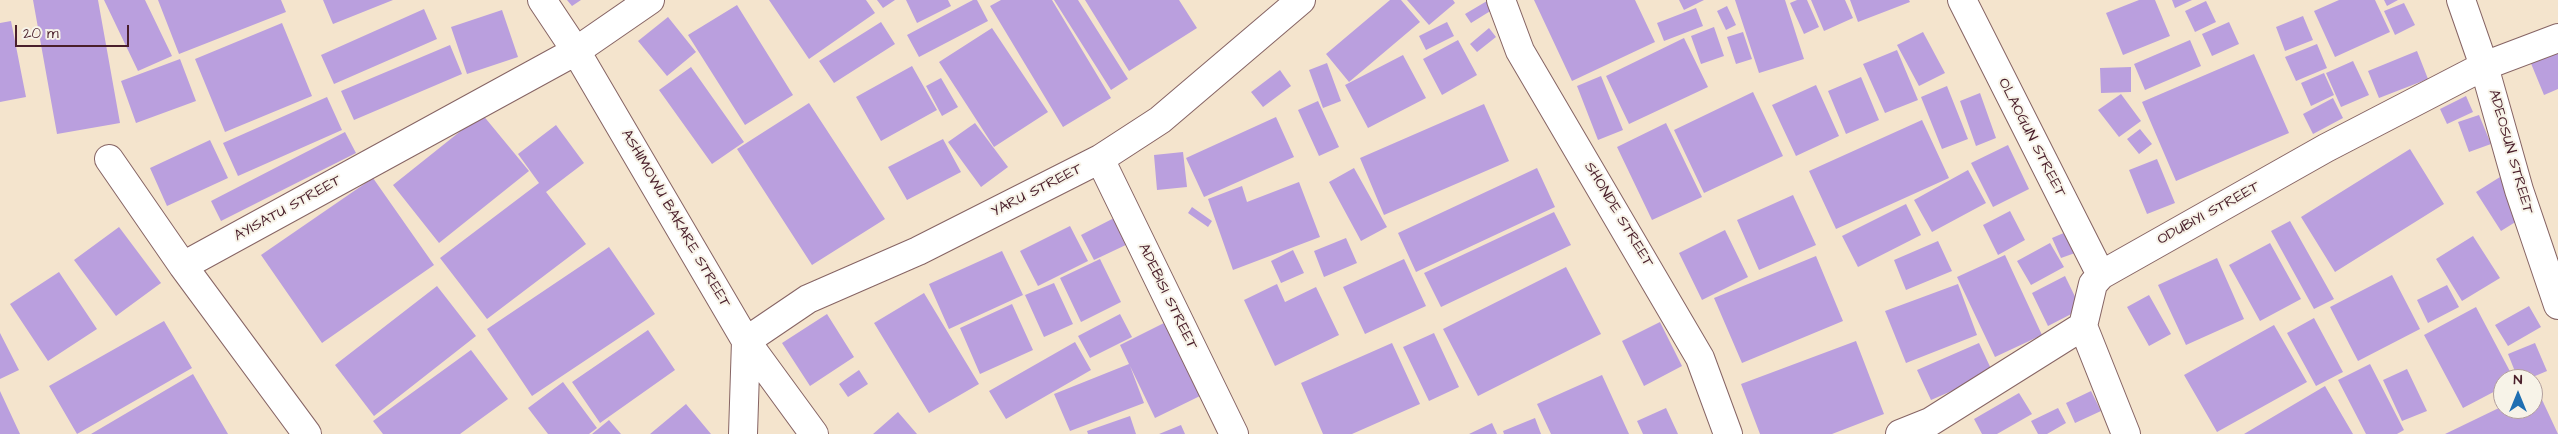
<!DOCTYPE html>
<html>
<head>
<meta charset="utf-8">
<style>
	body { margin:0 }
	#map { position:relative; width:2558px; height:434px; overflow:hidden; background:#f4e4cd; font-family:"Architects Daughter",sans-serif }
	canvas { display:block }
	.north { position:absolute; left:2493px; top:369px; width:50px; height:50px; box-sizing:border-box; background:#f7f3e8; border:1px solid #b29e9c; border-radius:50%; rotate:0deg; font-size:14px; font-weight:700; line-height:20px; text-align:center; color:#4a1f2b }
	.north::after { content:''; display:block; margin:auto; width:18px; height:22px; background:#1f6fb2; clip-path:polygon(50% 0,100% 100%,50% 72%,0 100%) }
	.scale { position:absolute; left:15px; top:25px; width:114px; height:22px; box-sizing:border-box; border:2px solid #4a1f2b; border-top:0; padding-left:6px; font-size:15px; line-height:18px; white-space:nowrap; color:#4a1f2b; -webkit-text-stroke:4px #f7f3e8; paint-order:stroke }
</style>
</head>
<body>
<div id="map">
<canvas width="2558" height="434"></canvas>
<div class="north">N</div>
<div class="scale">20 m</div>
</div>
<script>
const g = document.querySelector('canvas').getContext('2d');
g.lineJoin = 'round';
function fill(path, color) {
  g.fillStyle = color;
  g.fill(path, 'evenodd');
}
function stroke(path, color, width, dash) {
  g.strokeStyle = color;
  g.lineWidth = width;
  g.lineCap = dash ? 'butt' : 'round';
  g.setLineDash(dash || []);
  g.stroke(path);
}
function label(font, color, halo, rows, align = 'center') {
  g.font = font + ' "Architects Daughter",sans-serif';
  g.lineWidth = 4;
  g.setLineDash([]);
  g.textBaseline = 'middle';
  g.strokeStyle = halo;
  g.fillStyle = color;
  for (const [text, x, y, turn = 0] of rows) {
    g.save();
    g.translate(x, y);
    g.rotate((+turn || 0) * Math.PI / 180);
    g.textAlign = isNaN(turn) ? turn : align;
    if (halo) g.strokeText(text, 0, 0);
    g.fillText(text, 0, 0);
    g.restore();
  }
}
fill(new Path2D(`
	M33,0H98L120,123L57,134Z
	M104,0H145L172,56L138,71Z
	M158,0H281L286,12L179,54Z
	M323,0H393L333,24Z
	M567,0H581L572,6Z
	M769,0H866L875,13L809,59Z
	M877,0H895L883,8Z
	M906,0H948L951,6L917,23Z
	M973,0H977L988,21L919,57L907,35Z
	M1001,0H1052L1111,98L1063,127L990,6Z
	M1054,0H1078L1128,79L1111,90Z
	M1085,0H1179L1197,28L1129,71Z
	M1390,0H1401L1420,22L1349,82L1326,54Z
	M1407,0H1453L1455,3L1429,25Z
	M1534,0H1635L1655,42L1572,81Z
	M1679,0H1704L1684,10Z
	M1735,0H1785L1804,59L1759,73Z
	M1797,0H1807L1819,27L1804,34L1790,3Z
	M1811,0H1845L1853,18L1824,31Z
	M1850,0H1909L1910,2L1858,22Z
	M2139,0H2155L2170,36L2123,55L2106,13Z
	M2172,0H2192L2175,8Z
	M2339,0H2375L2390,32L2335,57L2314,11Z
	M2384,0H2398L2387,6Z
	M1487,1L1492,10L1471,23L1465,14Z
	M2206,1L2216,22L2195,32L2185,11Z
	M2404,3L2415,25L2395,35L2384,11Z
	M737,5L793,95L745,125L688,35Z
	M1727,6L1736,25L1726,30L1717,11Z
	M1696,8L1703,26L1664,41L1657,23Z
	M424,9L437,39L334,84L321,55Z
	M502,10L518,57L467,74L451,27Z
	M2303,16L2313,40L2285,51L2276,27Z
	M668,17L696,52L667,76L638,41Z
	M11,21L26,97L0,102V23Z
	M881,22L895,44L834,83L819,61Z
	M1447,22L1454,36L1426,50L1419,36Z
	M2229,22L2239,44L2212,56L2202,34Z
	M282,23L312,96L225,132L195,59Z
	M1714,27L1724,56L1701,64L1691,36Z
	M992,28L1048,112L994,147L939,62Z
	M1489,28L1496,37L1477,52L1470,44Z
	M1743,32L1752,59L1736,64L1727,37Z
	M1923,32L1945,73L1919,86L1897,45Z
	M1684,38L1708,87L1629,124L1606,76Z
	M1458,40L1477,75L1442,95L1423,59Z
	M2190,40L2201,66L2145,90L2134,64Z
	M2317,44L2327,68L2296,81L2285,57Z
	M450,45L462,74L354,120L341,91Z
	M1897,50L1918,100L1885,113L1863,64Z
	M2558,50V89L2544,95L2530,61Z
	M2417,51L2428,79L2379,98L2368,71Z
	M2254,54L2289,133L2176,181L2142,102Z
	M1403,55L1426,98L1368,128L1345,85Z
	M180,59L196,101L136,123L121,81Z
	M2353,61L2369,95L2341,107L2326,73Z
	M1327,63L1341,101L1323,108L1309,70Z
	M912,66L937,110L881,141L856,97Z
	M691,67L744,142L712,164L659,90Z
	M2131,67V92L2101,93L2100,68Z
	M1280,70L1291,86L1263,107L1251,92Z
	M2324,73L2334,95L2311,106L2301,83Z
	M1601,76L1623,130L1598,140L1577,86Z
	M1861,77L1879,120L1846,134L1828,91Z
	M941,78L958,107L942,116L926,86Z
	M1816,85L1839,136L1796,156L1772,105Z
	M1947,86L1968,139L1942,149L1921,97Z
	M1753,92L1783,156L1704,193L1674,130Z
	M1980,93L1996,138L1976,146L1960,101Z
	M2121,94L2141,121L2119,137L2098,110Z
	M2466,96L2473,112L2447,124L2440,109Z
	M327,97L342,130L238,176L223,143Z
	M2333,98L2343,118L2313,134L2303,114Z
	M1318,101L1339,147L1319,156L1298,110Z
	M809,103L885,219L812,265L737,149Z
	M1484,104L1509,161L1384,215L1360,158Z
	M482,114L529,171L439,243L393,185Z
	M2479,115L2491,144L2469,152L2458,122Z
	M1276,117L1294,157L1204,197L1186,158Z
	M1922,120L1949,178L1836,229L1809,171Z
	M975,123L1008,167L981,187L948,142Z
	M1666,123L1702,197L1652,220L1617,147Z
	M556,125L584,163L546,192L586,244L487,319L440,258L539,183L518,154Z
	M2140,129L2152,144L2139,154L2127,139Z
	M345,132L356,153L221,221L211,201Z
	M943,139L961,172L907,200L888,167Z
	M210,140L228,178L167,206L150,168Z
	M2008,145L2029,189L1993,207L1971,163Z
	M2410,149L2444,204L2335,272L2301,217Z
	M1183,152L1187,187L1157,190L1154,155Z
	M2157,159L2175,203L2147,214L2129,170Z
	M1354,168L1387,227L1361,241L1329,182Z
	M1537,168L1555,207L1416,272L1398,233Z
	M1968,170L1986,203L1932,232L1914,200Z
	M2500,177L2525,216L2501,231L2476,192Z
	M373,178L434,265L322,343L261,255Z
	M1299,182L1320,237L1233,270L1208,199L1242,186L1247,202Z
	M1793,195L1816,245L1759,270L1737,220Z
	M1906,204L1921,235L1858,267L1842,236Z
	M1192,207L1212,221L1208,227L1188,213Z
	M2010,211L2025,240L1998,255L1983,225Z
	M1554,212L1571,245L1441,307L1424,273Z
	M1116,217L1130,243L1094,260L1081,235Z
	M2290,221L2334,299L2314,309L2271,231Z
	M1070,226L1088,261L1038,286L1020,251Z
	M119,227L161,283L116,316L74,260Z
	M1725,230L1748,277L1702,300L1679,253Z
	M2066,232L2075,253L2061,258L2052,238Z
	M2473,236L2500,278L2462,301L2436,259Z
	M1346,238L1357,263L1324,277L1314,251Z
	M1938,241L1952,271L1906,290L1894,260Z
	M2050,243L2064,267L2031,285L2017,261Z
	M2270,243L2301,299L2260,321L2229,265Z
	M609,247L655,314L532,396L487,329Z
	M1293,250L1304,273L1281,283L1271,261Z
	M1002,251L1023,295L949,329L929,284Z
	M2005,255L2042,335L1995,357L1957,277Z
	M1816,256L1843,321L1742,363L1714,298Z
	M2217,258L2244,319L2186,345L2158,285Z
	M1100,259L1121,302L1081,322L1060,278Z
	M1404,259L1426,306L1365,334L1343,287Z
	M1566,267L1601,334L1478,396L1443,329Z
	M59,272L97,329L48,361L10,304Z
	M2392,275L2420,329L2358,361L2330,307Z
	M2065,276L2081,309L2048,326L2032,293Z
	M1054,283L1073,324L1044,337L1025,295Z
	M1277,284L1285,302L1316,287L1339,335L1275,366L1244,300Z
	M1958,284L1977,335L1906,363L1885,311Z
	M2447,285L2459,307L2428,323L2417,300Z
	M437,286L476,336L374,416L335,365Z
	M924,293L979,384L929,413L874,323Z
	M2149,295L2171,334L2149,346L2127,307Z
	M1012,304L1033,350L980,374L960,328Z
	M2529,306L2541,327L2508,346L2495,325Z
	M2476,307L2514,379H2503V387L2463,408L2424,335Z
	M827,314L854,357L810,386L782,343Z
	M1120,314L1132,337L1090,358L1078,336Z
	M2314,318L2343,372L2316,386L2287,333Z
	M164,321L192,368L77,434L49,386Z
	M1660,322L1682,366L1644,386L1622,341Z
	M1164,323L1200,396L1155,418L1130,366L1144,403L1070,431L1054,394L1129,364L1120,345Z
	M2274,325L2307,382L2217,432L2184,375Z
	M648,330L675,370L600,423L572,382Z
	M0,333L19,370L0,379Z
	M1434,333L1459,387L1429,401L1403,347Z
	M1856,341L1884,414L1832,434H1760L1741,384Z
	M1075,342L1091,370L1006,419L989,391Z
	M1392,343L1420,404L1352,434H1323L1301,383Z
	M1979,343L1993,373L1931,400L1917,370Z
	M2535,343L2547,371L2528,379H2518L2508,354Z
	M471,350L508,399L460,434H383L373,421Z
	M2370,364L2404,430L2397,434H2366L2338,380Z
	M2407,369L2427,411L2402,421L2383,380Z
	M859,370L868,384L848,397L839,384Z
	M193,374L228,434H91Z
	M1602,375L1629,434H1551L1537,404Z
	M563,382L597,428L589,434H548L528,408Z
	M2325,386L2353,434H2244Z
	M2537,389L2558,434H2445L2503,406V409H2533V391Z
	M0,391L20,434H0Z
	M2091,391L2101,411L2075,423L2066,403Z
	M2019,393L2032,414L1997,434H1982L1974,419Z
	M686,404L711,434H650Z
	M1666,408L1678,434H1643L1637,421Z
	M2058,408L2066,423L2047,434H2038L2031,421Z
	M898,412L917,434H873Z
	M1130,416L1136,434H1088L1087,431Z
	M1535,418L1541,434H1504L1503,431Z
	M609,420L621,434H592Z
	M1492,423L1497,434H1469Z
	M1181,425L1185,434H1159Z`), '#ba9fde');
const street = new Path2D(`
	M542,0L576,51L746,341L814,434
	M1501,0L1520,51L1700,358L1728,434
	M1962,0L2101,275
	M2461,0L2484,66L2519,190L2558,305
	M109,159L183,266
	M1100,159L1234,434
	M2083,326L2126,434
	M307,434L183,266L576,51L650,0
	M743,434L746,341L808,299L918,251L1100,159L1160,120L1301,0
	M1900,434L1930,422L2083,326L2093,284L2101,275L2326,148L2484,66L2558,38`);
stroke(street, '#866464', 30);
stroke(street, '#fff', 28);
label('15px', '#4a1f2b', '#f7f3e8', [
	["OLAOGUN STREET",2031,138,63],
	["ADEOSUN STREET",2510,152,74],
	["YARU STREET",1037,191,-27],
	["AYISATU STREET",288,209,-29],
	["ODUBIYI STREET",2209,214,-29],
	["SHONDE STREET",1618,215,59],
	["ASHIMOWU BAKARE STREET",675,219,60],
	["ADEBISI STREET",1167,297,64]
]);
</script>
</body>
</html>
